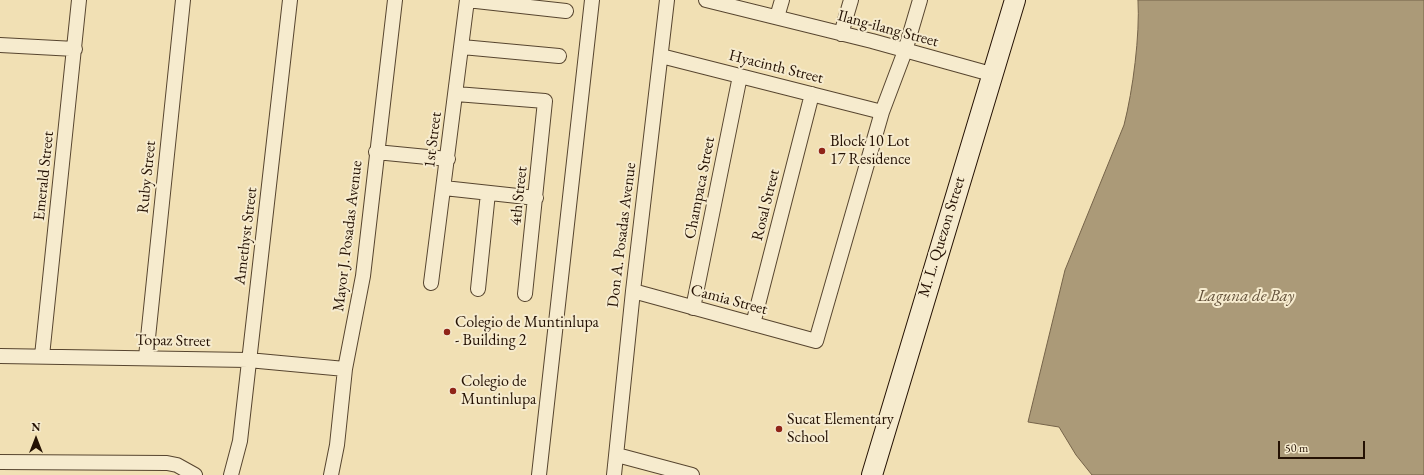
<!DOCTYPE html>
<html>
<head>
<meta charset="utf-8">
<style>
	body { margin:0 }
	#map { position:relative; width:1424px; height:475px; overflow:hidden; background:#f1e0b4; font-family:"EB Garamond",serif }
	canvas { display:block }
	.north { position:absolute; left:16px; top:419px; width:40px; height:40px; -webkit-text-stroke:3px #f6ebce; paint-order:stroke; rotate:0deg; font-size:11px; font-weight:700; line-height:16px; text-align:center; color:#241103 }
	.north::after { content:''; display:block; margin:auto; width:14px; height:18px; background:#241103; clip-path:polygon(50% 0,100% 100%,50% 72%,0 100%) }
	.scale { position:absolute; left:1278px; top:441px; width:87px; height:18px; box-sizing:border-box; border:2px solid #241103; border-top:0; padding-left:5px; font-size:12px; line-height:14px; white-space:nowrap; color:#241103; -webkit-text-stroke:3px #f6ebce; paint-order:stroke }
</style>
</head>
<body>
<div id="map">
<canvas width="1424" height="475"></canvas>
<div class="north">N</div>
<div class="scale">50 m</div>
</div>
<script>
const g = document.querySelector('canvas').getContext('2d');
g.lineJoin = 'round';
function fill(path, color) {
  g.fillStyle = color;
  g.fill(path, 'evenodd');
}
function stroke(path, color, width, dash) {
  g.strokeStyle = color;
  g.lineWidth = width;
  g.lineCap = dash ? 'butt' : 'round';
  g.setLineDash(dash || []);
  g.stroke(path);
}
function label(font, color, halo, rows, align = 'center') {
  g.font = font + ' "EB Garamond",serif';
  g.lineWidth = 4;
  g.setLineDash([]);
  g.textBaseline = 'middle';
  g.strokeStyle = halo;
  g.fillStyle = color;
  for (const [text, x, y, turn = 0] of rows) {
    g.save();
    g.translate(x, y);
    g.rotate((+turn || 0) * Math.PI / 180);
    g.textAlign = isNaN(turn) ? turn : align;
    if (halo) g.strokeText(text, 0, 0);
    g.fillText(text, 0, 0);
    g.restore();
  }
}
const water = new Path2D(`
	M1138,0H1424V475H1092L1076,455L1059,427L1028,422L1065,270L1124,125C1133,90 1140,35 1138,0Z`);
fill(water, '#ab9a78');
stroke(water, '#756349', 1);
const street = new Path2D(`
	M706,0L872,41L991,74
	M777,17L782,0
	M841,34L851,0
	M0,45L75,49
	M462,47L559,56
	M661,56L882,112
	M456,94L545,101L525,294
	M376,152L448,159
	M444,188L536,198
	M431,283L467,0L566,11
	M478,289L488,193
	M633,291L816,341L882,112L905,51L920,0
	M693,308L740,76
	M753,324L812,94
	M0,356L248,360L345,369
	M42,356L79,0
	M146,357L183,0
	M617,455L692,475
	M0,462L167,463L177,465L195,475
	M231,475L240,441L290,0
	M331,475L337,445L345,369L363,276L395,0
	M539,475L592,0
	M614,475L633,291L667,0`);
const secondary = new Path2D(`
	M872,475L1015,0`);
stroke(street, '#57452f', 16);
stroke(secondary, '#241103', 22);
stroke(street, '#f6ebce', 14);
stroke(secondary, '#f6ebce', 20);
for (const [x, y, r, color] of [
	[822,151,4,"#8f2418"],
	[447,332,4,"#8f2418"],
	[453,391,4,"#8f2418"],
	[779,429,4,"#8f2418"]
]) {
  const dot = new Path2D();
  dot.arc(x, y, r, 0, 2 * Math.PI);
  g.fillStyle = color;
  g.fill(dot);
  stroke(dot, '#f6ebce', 1.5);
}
label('16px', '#241103', '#f6ebce', [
	["Ilang-ilang Street",888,29,15],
	["Hyacinth Street",776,67,14],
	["1st Street",433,140,-83],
	["Emerald Street",44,176,-84],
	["Ruby Street",147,177,-84],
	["Champaca Street",700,188,-79],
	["4th Street",519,196,-84],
	["Rosal Street",766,205,-76],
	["Don A. Posadas Avenue",622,235,-83],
	["Amethyst Street",246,236,-83],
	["Mayor J. Posadas Avenue",348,236,-83],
	["M. L. Quezon Street",942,237,-73],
	["Camia Street",729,300,15],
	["Topaz Street",173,341,1]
]);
label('16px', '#241103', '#f6ebce', [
	["Block 10 Lot",830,142],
	["17 Residence",830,160],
	["Colegio de Muntinlupa",455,323],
	["- Building 2",455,341],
	["Colegio de",461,382],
	["Muntinlupa",461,400],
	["Sucat Elementary",787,420],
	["School",787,438]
], 'left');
label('italic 17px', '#614f38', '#f6ebce', [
	["Laguna de Bay",1246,296]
]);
</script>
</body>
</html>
